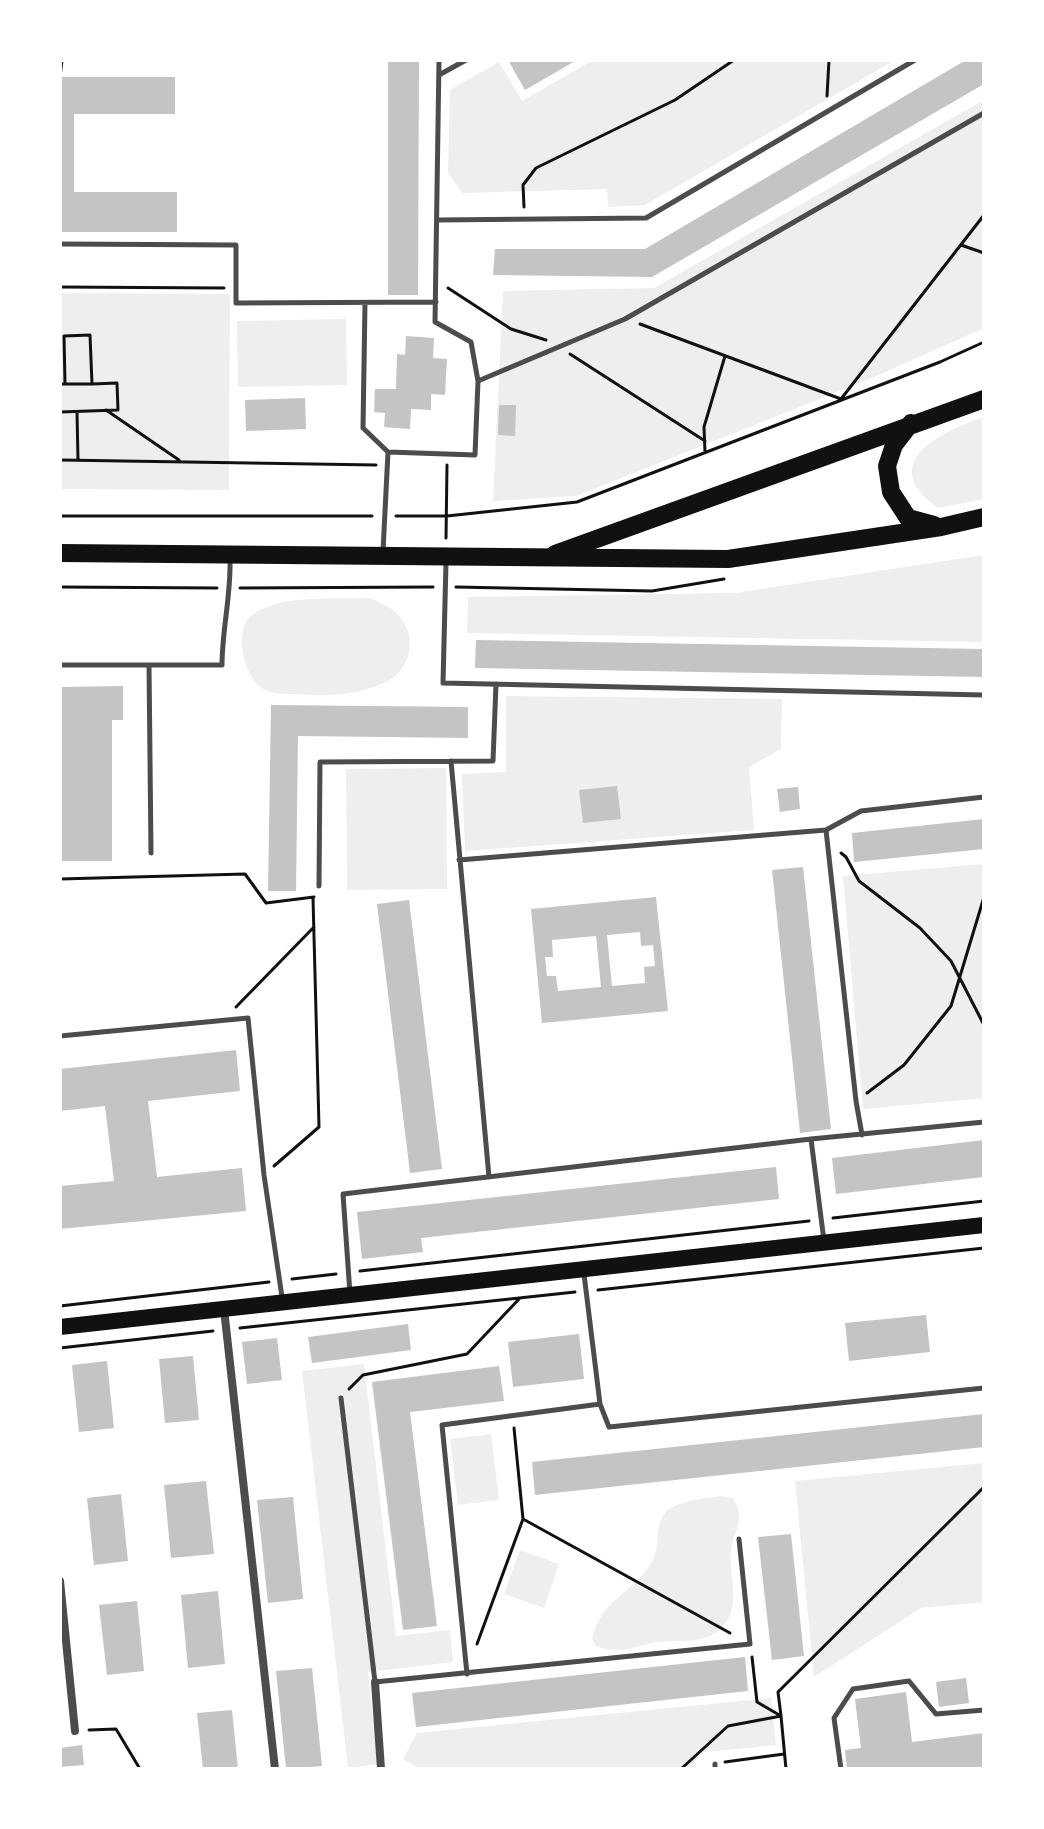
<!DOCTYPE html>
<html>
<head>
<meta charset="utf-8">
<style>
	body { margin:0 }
	#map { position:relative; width:1044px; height:1829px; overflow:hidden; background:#fff; font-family:"Crimson Pro",serif }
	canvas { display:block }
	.frame { position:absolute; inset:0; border:62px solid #fff; pointer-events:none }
</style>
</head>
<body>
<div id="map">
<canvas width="1044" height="1829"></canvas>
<div class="frame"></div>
</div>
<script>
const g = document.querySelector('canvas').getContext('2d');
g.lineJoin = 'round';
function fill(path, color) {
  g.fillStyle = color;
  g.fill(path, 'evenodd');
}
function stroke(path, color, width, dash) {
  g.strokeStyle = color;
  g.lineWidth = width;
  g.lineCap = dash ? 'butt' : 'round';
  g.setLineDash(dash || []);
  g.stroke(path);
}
fill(new Path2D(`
	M593,60H895L645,205L608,207L607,189L462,193L448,172L450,90L499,62L522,101Z
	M984,100V328L865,381L576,496L493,501L503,291L654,288Z
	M60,293L230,294L229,490L60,489Z
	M346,319L347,385L238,387L237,321Z
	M984,417V499L938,508C875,463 940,432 984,417Z
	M984,555V642L467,633L468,597L735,593Z
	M370,598C378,602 386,605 392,609C415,626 416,660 393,678C387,682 377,686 370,688C346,697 317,695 291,694C283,694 274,694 267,691C245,682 232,633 251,616C275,594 339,599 370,598Z
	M506,696L782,699L781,749L749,767L754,830L465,851L462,774L506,772Z
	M446,768L447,889L347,890L346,769Z
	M984,864V1098L863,1109L843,876Z
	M364,1364L396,1636L450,1630L453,1662L368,1672L378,1764L348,1768L302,1371Z
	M491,1434L499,1500L458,1505L450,1439Z
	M984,1463V1602L921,1608L814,1677L795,1481Z
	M722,1496L733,1498C747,1521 734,1528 731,1550C728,1570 738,1593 731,1612C729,1619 722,1628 717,1632C700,1644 675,1640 656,1642C644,1644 632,1649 620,1650C611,1650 604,1649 596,1646L592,1639C600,1598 641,1589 654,1557C660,1543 654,1522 668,1510C681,1500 706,1498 722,1496Z
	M520,1550L559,1564L544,1608L504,1594Z
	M771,1698L776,1745L695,1753L696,1769H420L403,1759L417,1733Z`), '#eee');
fill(new Path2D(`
	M388,60H419L418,295H388Z
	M508,60H577L525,90Z
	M966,60H984V84L652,277L493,275L495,249H645Z
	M60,77H175V114H74V192H177V232H60Z
	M406,336L434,338L433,358L447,359L445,395L431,394V410L411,409L410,429L384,427L385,413L374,412L375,389H396L397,354L405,355Z
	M305,398L306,429L246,431L245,400Z
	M499,405H516L515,436L498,435Z
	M476,640L984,649V677L475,668Z
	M123,686V720H112V861H60V687Z
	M271,705L468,707V738L298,736L296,891H268Z
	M617,786L621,819L583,823L579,790Z
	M798,787L800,809L780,812L777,789Z
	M984,819V849L854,862L852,833Z
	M803,867L831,1129L800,1133L772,870Z
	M656,897L668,1011L542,1023L531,909ZM640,932L641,946L653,945L655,966L644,967L645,983L612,986L607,935ZM596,936L601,987L558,991L556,976H547L545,957H553L552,940Z
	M409,900L442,1169L410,1173L377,904Z
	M236,1050L240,1091L148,1101L157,1177L242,1168L246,1211L60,1229V1186L114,1181L105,1106L60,1111V1069Z
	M984,1140V1177L836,1194L832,1158Z
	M776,1167L779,1199L421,1238L423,1252L362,1259L357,1212Z
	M926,1315L930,1352L849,1361L845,1323Z
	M408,1324L411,1350L312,1363L308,1337Z
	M579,1334L584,1379L513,1387L508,1342Z
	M277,1338L282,1380L247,1384L242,1342Z
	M193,1356L199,1420L165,1423L159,1359Z
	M107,1361L114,1428L79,1432L72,1365Z
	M499,1366L504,1401L410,1412L437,1626L403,1630L372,1382Z
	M984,1414V1447L535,1495L532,1462Z
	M206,1481L214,1554L171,1558L164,1485Z
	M121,1494L128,1561L94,1565L87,1498Z
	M293,1497L303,1599L268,1603L257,1500Z
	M791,1534L804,1656L772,1660L758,1537Z
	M218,1591L225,1664L188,1668L181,1595Z
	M137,1601L144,1671L107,1675L99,1605Z
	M745,1657L748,1691L416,1727L412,1693Z
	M312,1668L322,1766L286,1769L276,1671Z
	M966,1678L969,1703L939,1707L936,1682Z
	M906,1692L912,1742L984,1733V1767L847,1769L845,1750L861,1748L855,1699Z
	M232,1710L238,1769H203L197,1713Z
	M82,1745L84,1765L60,1767V1748Z`), '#c4c4c4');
stroke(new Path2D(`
	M60,77L62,60
	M827,96L829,60
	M524,207L523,185L536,168L675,100L734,60
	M961,245L984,253
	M60,287L224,288
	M448,288L511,329L546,340
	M640,324L841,399L984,215
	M570,354L705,441
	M60,384H65L64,336L90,335L92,384L117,383L118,410L60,412
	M65,384H92
	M106,410L179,460
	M77,412L78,460
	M705,452L704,427L725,356
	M60,460L376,465
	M60,516H372
	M396,516H447L577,502L940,362L984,342
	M446,538L447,465
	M60,587L217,588
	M456,587L652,591L724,579
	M240,588L433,587
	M841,853L846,857L859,881L920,928L951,961L984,1025
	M60,879L245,874L266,903L314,897
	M236,1007L314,927
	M867,1093L904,1065L951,1006L984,897
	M274,1166L319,1127L313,898
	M833,1218L984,1201
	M360,1271L809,1221
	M292,1279L336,1274
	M598,1290L984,1248
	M60,1306L269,1282
	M240,1328L575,1292
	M60,1348L213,1331
	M349,1389L363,1375L467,1354L520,1298
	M523,1519L730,1633
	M477,1644L523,1519L514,1428
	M752,1657L757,1702L781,1716L786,1769
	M89,1730L116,1729L140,1769
	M725,1762L784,1754
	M681,1769L728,1726L781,1716L778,1692L984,1487`), '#111', 3);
stroke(new Path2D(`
	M439,75L466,60
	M438,220L646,218L915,60
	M60,244L236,245V303L436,302
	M365,303L363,428L388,452
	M478,381L625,319L984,113
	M383,551L388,452L475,455L478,381L471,342L435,322L439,60
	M446,562L443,683L984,695
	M60,665H222C222,630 231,596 230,560
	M149,665L151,853
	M451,761L489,1177
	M459,860L826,830
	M319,886L320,762L493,761L496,684
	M60,1036L248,1018L264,1175L282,1297
	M862,1135L856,1101L826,830L861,811L984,797
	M811,1139L984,1122
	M350,1294L343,1194L811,1139L824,1241
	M341,1398L375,1682L750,1644L739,1539
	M600,1404L609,1427L984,1388
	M467,1674L442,1425L600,1404L584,1274
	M715,1764V1769
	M841,1769L834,1718L853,1689L909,1681L936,1714L984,1710`), '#4c4c4c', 5);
stroke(new Path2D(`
	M224,1309L275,1769
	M60,1581L75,1731
	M375,1682L381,1769`), '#4c4c4c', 8);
stroke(new Path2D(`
	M60,1327L984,1225`), '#111', 16);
stroke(new Path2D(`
	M911,423L894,445L887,466L891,492L908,518L934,525
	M60,553L728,559L941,527L984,517
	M555,554L984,399`), '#111', 18);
</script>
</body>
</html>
